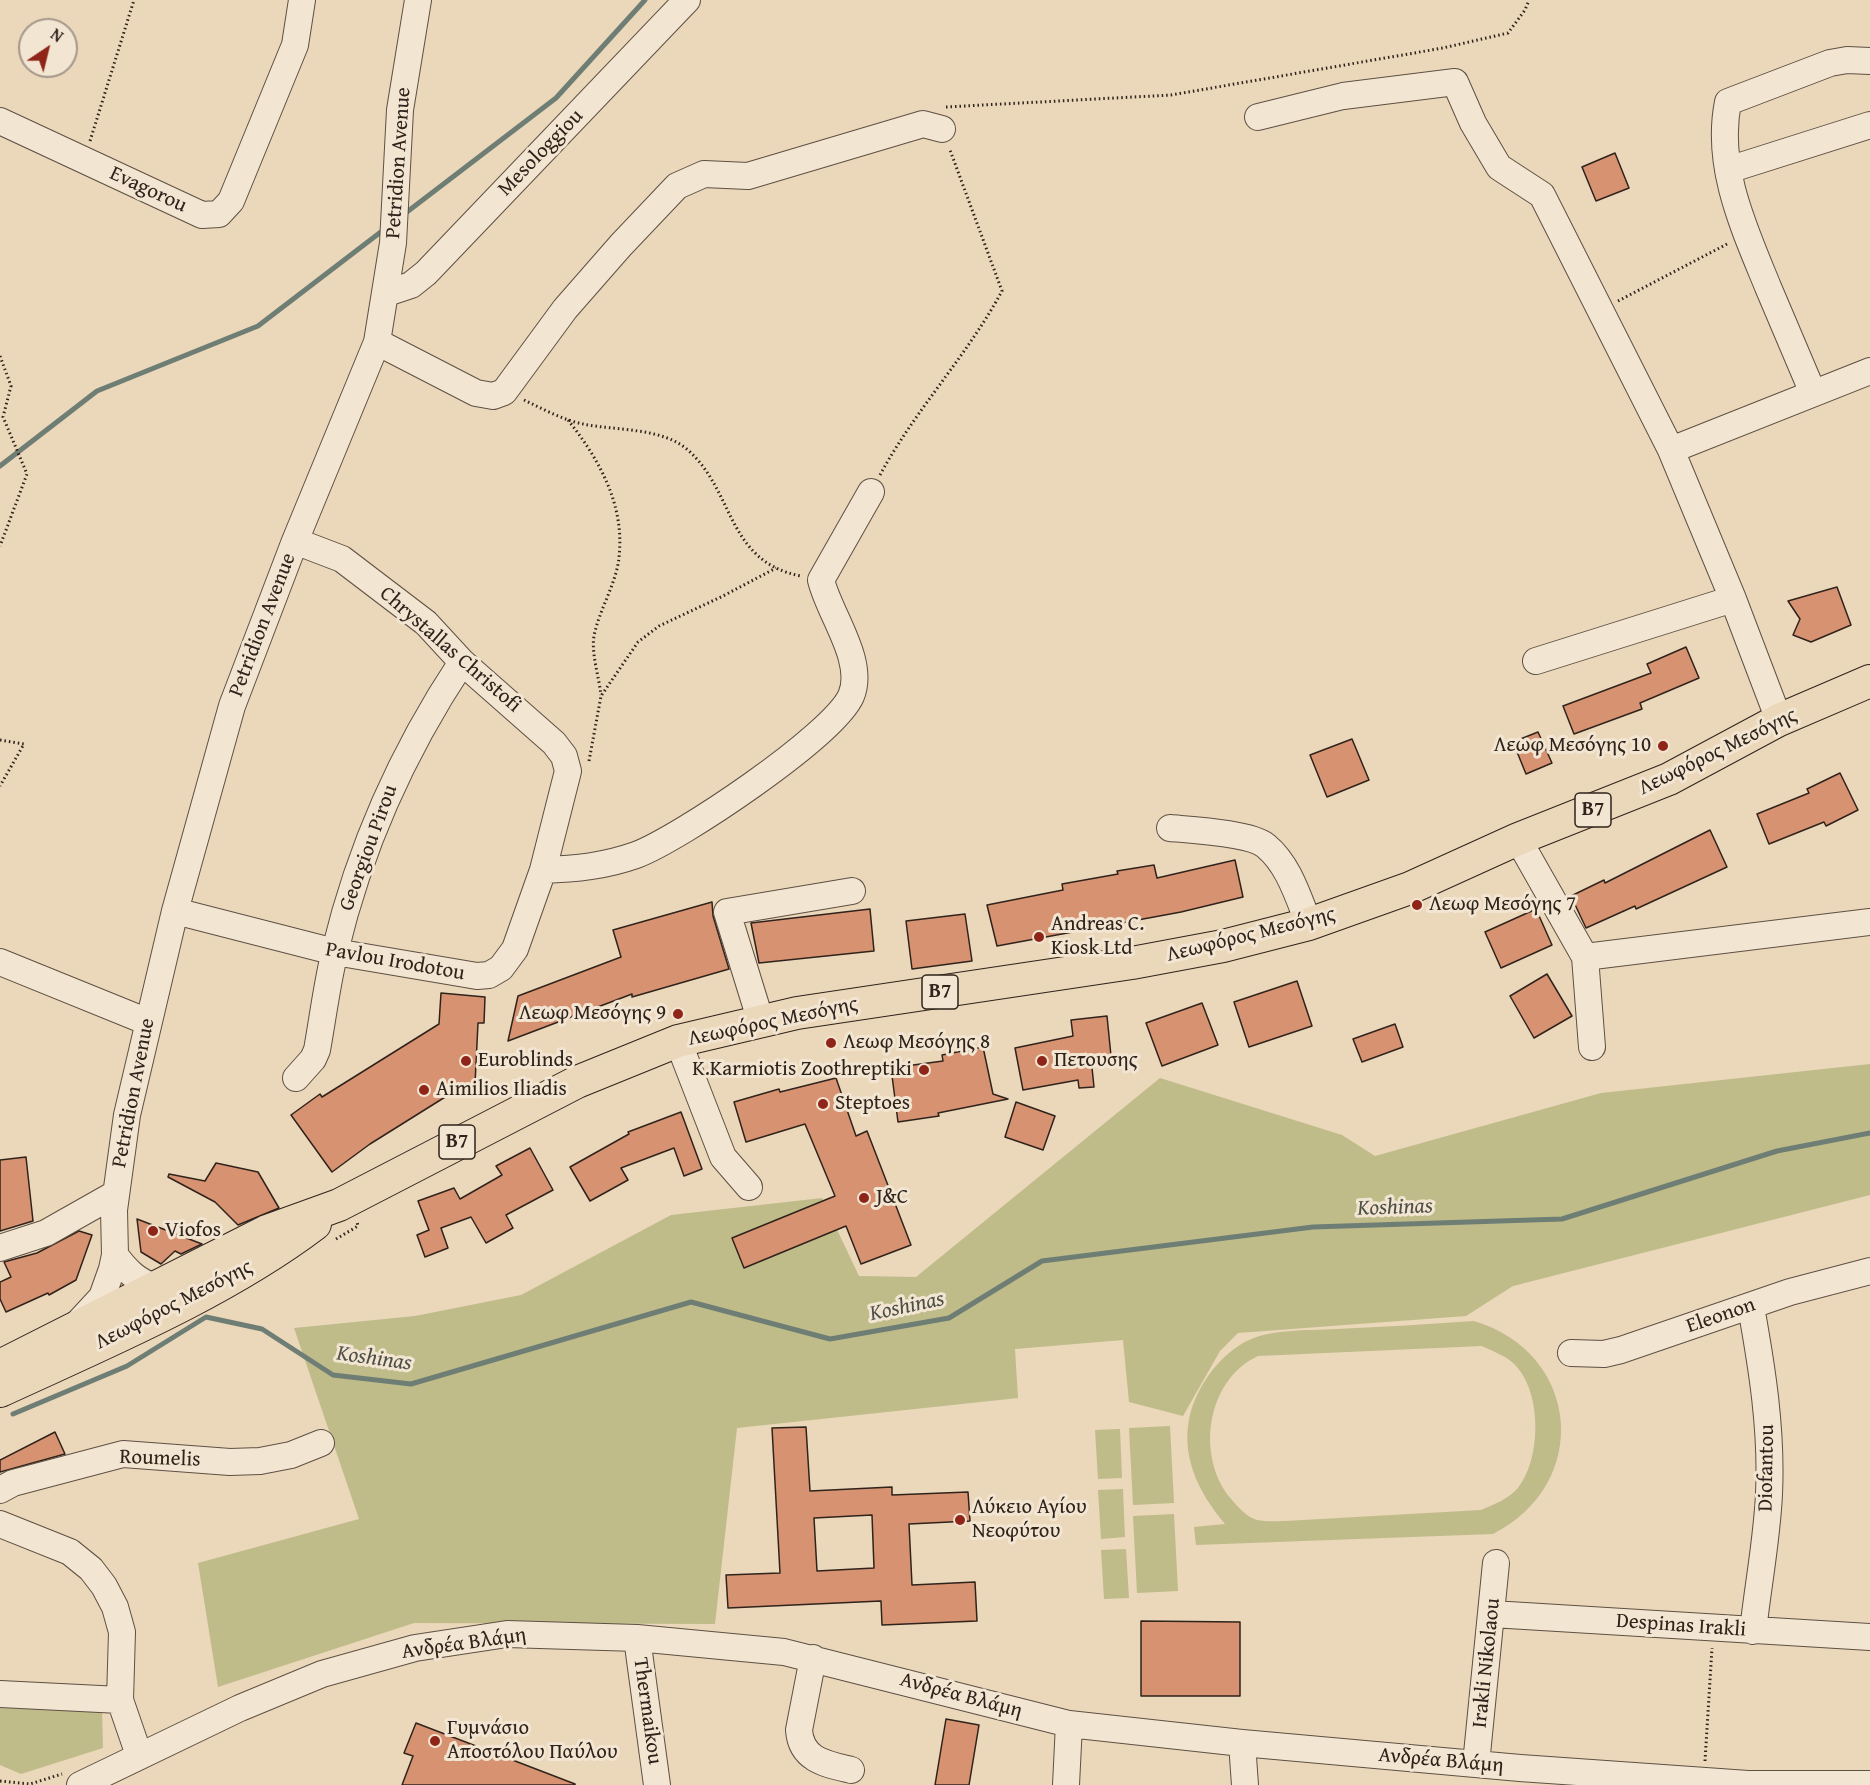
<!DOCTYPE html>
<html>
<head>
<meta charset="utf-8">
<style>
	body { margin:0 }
	#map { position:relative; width:1870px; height:1785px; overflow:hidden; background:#ebd7ba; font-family:"Gentium Book Plus",serif }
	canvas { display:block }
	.north { position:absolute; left:18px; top:18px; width:60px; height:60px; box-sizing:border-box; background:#f2e5d2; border:2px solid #a49789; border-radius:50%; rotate:35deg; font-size:16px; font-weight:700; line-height:24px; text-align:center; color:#2f231b }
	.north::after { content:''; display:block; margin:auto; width:21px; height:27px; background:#8f2418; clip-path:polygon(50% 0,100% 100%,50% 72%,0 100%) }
</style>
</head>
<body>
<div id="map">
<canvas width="1870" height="1785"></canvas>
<div class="north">N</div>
</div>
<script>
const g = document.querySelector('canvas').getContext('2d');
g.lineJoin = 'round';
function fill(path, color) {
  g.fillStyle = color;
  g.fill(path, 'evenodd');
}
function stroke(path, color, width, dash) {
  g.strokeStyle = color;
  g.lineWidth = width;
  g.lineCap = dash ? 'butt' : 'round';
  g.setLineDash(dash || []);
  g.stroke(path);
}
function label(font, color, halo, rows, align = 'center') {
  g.font = font + ' "Gentium Book Plus",serif';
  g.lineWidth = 6;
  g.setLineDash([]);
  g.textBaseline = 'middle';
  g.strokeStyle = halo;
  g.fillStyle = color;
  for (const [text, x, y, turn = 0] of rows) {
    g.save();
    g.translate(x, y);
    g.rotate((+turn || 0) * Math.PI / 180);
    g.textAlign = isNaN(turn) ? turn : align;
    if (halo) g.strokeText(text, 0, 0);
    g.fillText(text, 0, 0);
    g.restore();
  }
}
fill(new Path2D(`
	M1870,1064V1195L1513,1286L1466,1316L1238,1333L1220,1351L1183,1416L1129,1402L1123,1340L1015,1349L1018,1398L737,1428L715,1624L414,1623L218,1687L198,1563L359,1519L294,1328L415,1316L521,1295L671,1215L822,1198L859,1276L916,1277L1160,1078L1342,1135L1375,1156L1601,1093Z
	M1474,1321C1581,1353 1592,1484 1493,1534L1196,1545L1194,1527L1225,1524C1198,1492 1179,1454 1191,1411C1200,1383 1217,1359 1243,1343C1269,1328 1307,1331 1337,1329C1383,1327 1429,1324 1474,1321ZM1482,1346C1494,1352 1508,1356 1517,1367C1542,1395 1541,1461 1517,1489C1508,1499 1493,1505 1481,1510L1285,1521C1277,1521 1266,1522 1257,1520C1248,1518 1238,1507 1232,1500C1195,1458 1206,1380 1258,1356Z
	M1170,1426L1174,1503L1133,1505L1129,1428Z
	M1120,1429L1122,1478L1098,1479L1095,1430Z
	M1123,1489L1125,1537L1101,1539L1098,1490Z
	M1174,1514L1178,1591L1137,1593L1133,1516Z
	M1126,1549L1129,1598L1104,1599L1101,1550Z
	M0,1702L102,1708L103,1748L21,1774L0,1765Z`), '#bfbc8a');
stroke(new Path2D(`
	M403,215L556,98L645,0
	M0,466L97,391L258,326L386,228
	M13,1414L127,1366L206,1317L262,1329L333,1375L411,1384L691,1302L830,1339L949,1318L1042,1261L1313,1227L1562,1219L1777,1151L1870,1133`), '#6e7e74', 5);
const building = new Path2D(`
	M1615,153L1629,188L1596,201L1582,167Z
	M1837,587L1851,625L1811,642L1793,635L1800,619L1788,601Z
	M1686,647L1699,678L1640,703L1642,709L1574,734L1563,706L1651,673L1647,664Z
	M1538,732L1552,763L1526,774L1513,742Z
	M1352,739L1369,780L1327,797L1310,755Z
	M1840,773L1858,810L1826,826L1824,822L1769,844L1757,814L1809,793L1807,789Z
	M1710,830L1727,867L1636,909L1635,906L1586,928L1571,896L1604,880L1605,883Z
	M1235,860L1243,897L1181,912L997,946L987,905L1063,890L1062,884L1118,874L1117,871L1154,865L1157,878Z
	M712,902L713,916L729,969L632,997V994L508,1041L518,996L621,957L613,930Z
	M870,909L874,951L759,963L751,923Z
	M1536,909L1552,945L1501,968L1485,932Z
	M965,914L972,961L912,969L906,921Z
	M1547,974L1572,1016L1534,1038L1510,996Z
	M1297,981L1312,1026L1249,1047L1234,1002Z
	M441,993L485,997L484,1023H478L475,1084L460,1093L458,1089L370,1144L332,1172L291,1115L320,1094L322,1097L439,1024Z
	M1202,1003L1218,1045L1162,1066L1146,1023Z
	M1107,1016L1111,1056L1091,1058L1094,1087L1079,1088L1078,1080L1023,1090L1015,1048L1073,1036L1071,1020Z
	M1395,1024L1403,1047L1362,1062L1353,1039Z
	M983,1047L993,1094L1008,1099L938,1113L939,1116L898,1122L891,1068L943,1061L942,1055Z
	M836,1078L856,1136L867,1131L911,1245L861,1264L846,1226L744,1268L732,1238L835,1196L805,1124L746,1142L734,1102L779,1089L780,1092Z
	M1016,1102L1055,1116L1043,1150L1005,1137Z
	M681,1112L702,1169L684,1176L674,1148L621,1168L628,1180L590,1201L570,1167L629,1134L628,1132Z
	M530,1148L553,1190L506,1215L513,1228L486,1243L471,1217L441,1228L448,1248L425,1257L417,1235L429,1230L418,1201L454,1188L460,1199L502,1175L496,1166Z
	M26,1157L33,1221L0,1231V1160Z
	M216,1163L258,1172L279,1208L238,1225L215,1202L168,1177L169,1174L205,1181Z
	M137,1219L202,1244L181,1254L175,1251L161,1264L141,1252Z
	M79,1231L92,1235L76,1280L49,1295L48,1293L6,1312L0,1299V1282L11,1277L4,1262L37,1253Z
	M806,1427L810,1491L892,1487V1495L968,1492L970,1521L909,1524L912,1585L975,1582L977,1621L882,1625L881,1601L728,1608L726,1575L780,1573L772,1428ZM872,1515L874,1568L817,1571L814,1518Z
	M55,1432L65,1454L0,1472V1460Z
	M1141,1621L1240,1622V1696H1141Z
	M946,1719L979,1725L969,1785H935Z
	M416,1723L575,1784V1785H402L413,1756L404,1753Z`);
fill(building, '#d79272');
stroke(building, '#2f231b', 1.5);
const minor = new Path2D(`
	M1258,117L1343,96L1455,82L1473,123L1499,167L1542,195L1671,450L1733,599L1779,720
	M0,121L202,215L219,214L231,201L295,45L302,0
	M1728,170L1870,125
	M387,293L411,285L426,273L687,0
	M377,342L476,393L493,396L504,392L565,309L621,245L677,186L704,174L748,176L923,124L942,129
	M1813,393C1798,357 1783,322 1768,287C1744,228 1715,167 1728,102L1830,63L1847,60L1870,61
	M1671,450L1870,371
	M1536,661L1733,599
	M1170,828C1191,830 1251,833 1266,846C1289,865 1298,897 1309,924
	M1518,839L1585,957L1592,1047
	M543,870C576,869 605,866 636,855C679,839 833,736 851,696C866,661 829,614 821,580L871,492
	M175,911L335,952L477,976L489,975L501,968L515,949L543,870L568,771L564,756L554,743L462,662L426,623L342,559L295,541
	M1585,957L1870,922
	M0,962L148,1022
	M761,1022L727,912L852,891
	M678,1041L723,1157L749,1187
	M296,1078L313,1059L317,1050C323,1017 327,983 335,951C360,846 403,751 462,662
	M0,1248L46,1233L115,1194
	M115,1255C126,1270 138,1283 157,1287L170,1281
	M1751,1307C1762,1368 1772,1430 1769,1494C1767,1539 1758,1585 1753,1631
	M78,1323L102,1297L112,1269L115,1255L114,1210L127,1115L175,911L232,706L295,541L377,342L393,243L400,110L418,0
	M1571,1353L1604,1354L1621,1350L1790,1292L1870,1271
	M0,1490L13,1483L123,1454L230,1462L260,1461L291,1455L321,1443
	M0,1524L70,1552L91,1569L104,1586L115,1607L122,1632L120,1700L139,1755
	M1492,1614L1870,1637
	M637,1638L657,1785
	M813,1658L799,1730C801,1760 826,1764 851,1770
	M0,1694L120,1700
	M1242,1743L1245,1785
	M1476,1764L1496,1563
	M80,1785L240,1708L322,1674L415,1648L507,1634L637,1638L784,1652L1069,1724L1242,1743L1520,1768L1748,1784H1870
	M1066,1785L1069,1724`);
const major = new Path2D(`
	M0,1366L267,1231L339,1205L577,1082L678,1041L797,1013L1132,963L1223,946L1309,924L1410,888L1518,839L1669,779L1779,720L1870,681
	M0,1391C104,1343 224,1293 315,1224`);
stroke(minor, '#5e5043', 28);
stroke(major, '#2f231b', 34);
stroke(new Path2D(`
	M946,107L1171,95L1443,48L1508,33L1525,10L1529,0
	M90,141L134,0
	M1618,301L1729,243
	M0,356L11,386L3,417L27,474L0,546
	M524,400C543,409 563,420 583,424C617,431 663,427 689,451C735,493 727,562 801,576
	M568,420C599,459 625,505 619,557C617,582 599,610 594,636C591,653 599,677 601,695
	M880,475C915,410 967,356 1002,291L950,150
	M0,740L24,744L0,786
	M589,761L601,696L638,642L659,626L723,596L776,568
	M336,1239L358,1226L357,1222
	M1705,1761L1712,1648
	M0,1781L30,1784L62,1774`), '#2f231b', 3, [1.5, 3]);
stroke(minor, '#f2e5d2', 26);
stroke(major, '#ebd7ba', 32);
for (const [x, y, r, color] of [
	[1663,746,6,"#8f2418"],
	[1417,905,6,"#8f2418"],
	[1039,937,6,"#8f2418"],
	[678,1014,6,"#8f2418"],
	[831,1043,6,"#8f2418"],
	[466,1061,6,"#8f2418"],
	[1042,1061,6,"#8f2418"],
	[924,1070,6,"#8f2418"],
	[424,1090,6,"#8f2418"],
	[823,1104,6,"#8f2418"],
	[864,1198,6,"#8f2418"],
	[153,1231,6,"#8f2418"],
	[960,1520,6,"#8f2418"],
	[435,1741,6,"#8f2418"]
]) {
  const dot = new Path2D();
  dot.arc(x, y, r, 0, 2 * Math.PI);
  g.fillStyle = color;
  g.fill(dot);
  stroke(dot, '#f2e5d2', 2);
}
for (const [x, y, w] of [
	[1593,810,36],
	[940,992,36],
	[457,1142,36]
]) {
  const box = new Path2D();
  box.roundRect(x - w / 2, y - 17, w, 34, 4.5);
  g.fillStyle = '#f2e5d2';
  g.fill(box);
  stroke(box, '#2f231b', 1.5);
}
label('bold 20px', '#2f231b', null, [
	["B7",1593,810],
	["B7",940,992],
	["B7",457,1142]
]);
label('21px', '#2f231b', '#f2e5d2', [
	["Mesologgiou",541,153,-46],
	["Petridion Avenue",399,163,-86],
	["Evagorou",148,190,25],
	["Petridion Avenue",263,625,-69],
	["Chrystallas Christofi",450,650,41],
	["Λεωφόρος Μεσόγης",1718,752,-26],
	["Georgiou Pirou",369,848,-70],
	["Λεωφόρος Μεσόγης",1251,935,-14],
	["Pavlou Irodotou",395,962,10],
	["Λεωφόρος Μεσόγης",773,1022,-12],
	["Petridion Avenue",134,1093,-79],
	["Λεωφόρος Μεσόγης",174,1305,-27],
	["Eleonon",1721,1316,-19],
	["Roumelis",160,1459,2],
	["Diofantou",1767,1468,-89],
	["Despinas Irakli",1681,1626,4],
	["Ανδρέα Βλάμη",464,1644,-8],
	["Irakli Nikolaou",1487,1663,-84],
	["Ανδρέα Βλάμη",961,1696,15],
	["Thermaikou",647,1711,82],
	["Ανδρέα Βλάμη",1441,1761,5]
]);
label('21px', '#2f231b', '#f2e5d2', [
	["Λεωφ Μεσόγης 10",1651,746,"right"],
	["Λεωφ Μεσόγης 7",1429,905],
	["Andreas C.",1051,925],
	["Kiosk Ltd",1051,949],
	["Λεωφ Μεσόγης 9",666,1014,"right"],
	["Λεωφ Μεσόγης 8",843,1043],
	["Euroblinds",478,1061],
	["Πετουσης",1054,1061],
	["K.Karmiotis Zoothreptiki",912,1070,"right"],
	["Aimilios Iliadis",436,1090],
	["Steptoes",835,1104],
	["J&C",876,1198],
	["Viofos",165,1231],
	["Λύκειο Αγίου",972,1508],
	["Νεοφύτου",972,1532],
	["Γυμνάσιο",447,1729],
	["Αποστόλου Παύλου",447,1753]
], 'left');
label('italic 22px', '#4e5048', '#f2e5d2', [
	["Koshinas",1395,1208,-2],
	["Koshinas",907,1307,-12],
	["Koshinas",374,1359,8]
]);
</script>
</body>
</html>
